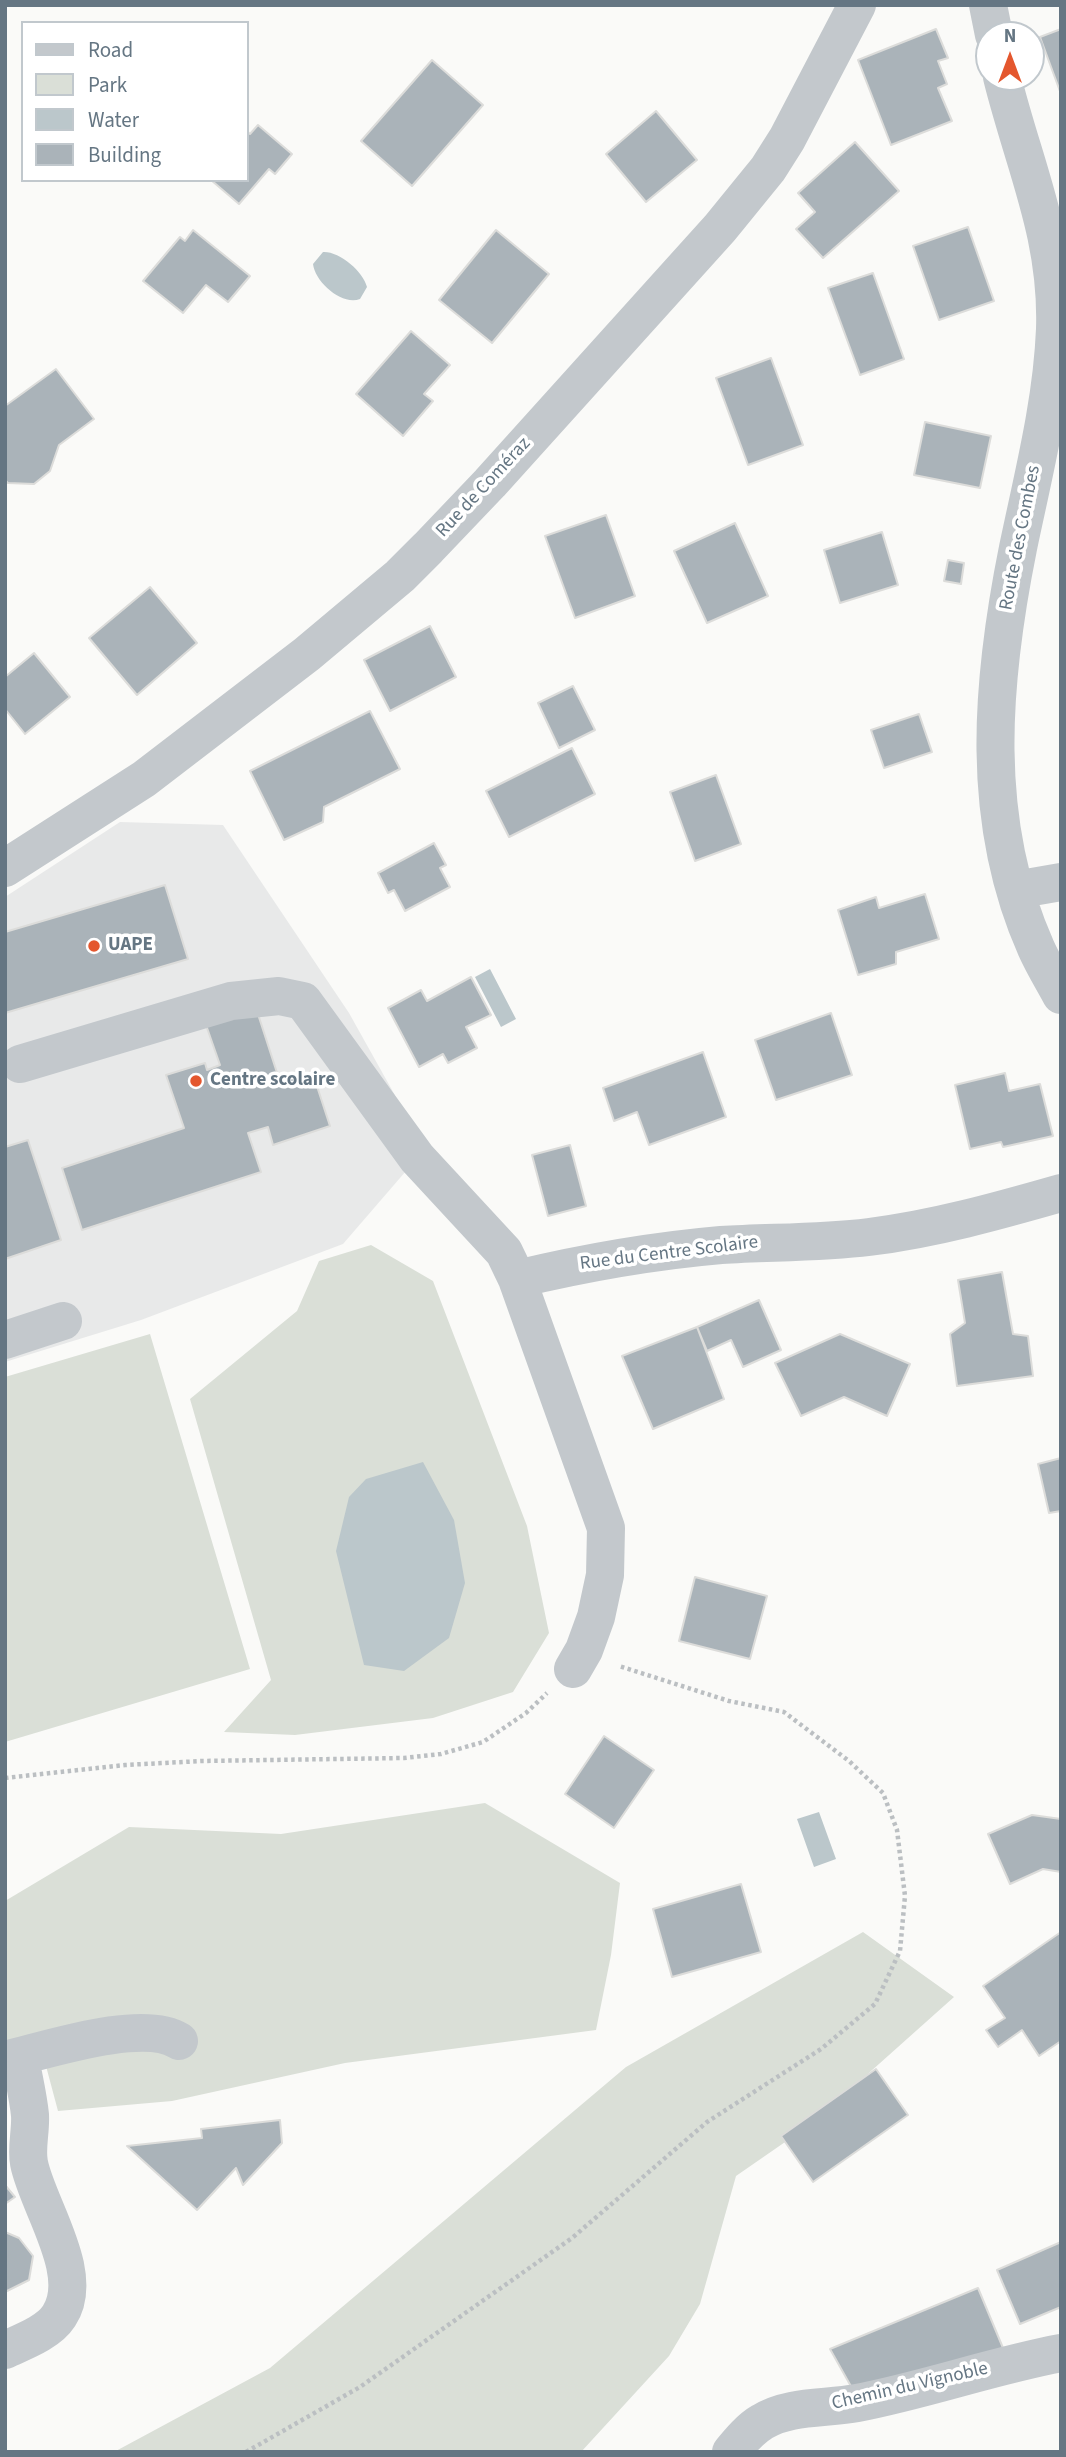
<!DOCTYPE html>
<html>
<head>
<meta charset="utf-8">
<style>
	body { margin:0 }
	#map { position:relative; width:1066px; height:2457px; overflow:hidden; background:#fafaf8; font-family:"Source Sans 3",sans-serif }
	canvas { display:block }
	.frame { position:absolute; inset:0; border:7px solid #657683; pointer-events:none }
	.legend { position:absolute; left:21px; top:21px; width:228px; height:161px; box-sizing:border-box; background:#fff; border:2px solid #c1c8cd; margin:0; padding:9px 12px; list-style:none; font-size:21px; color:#657683 }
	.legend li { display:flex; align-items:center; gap:14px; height:35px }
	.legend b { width:35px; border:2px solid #c1c8cd }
	.north { position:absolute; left:975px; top:21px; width:70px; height:70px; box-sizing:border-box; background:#fff; border:2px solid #c1c8cd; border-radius:50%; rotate:0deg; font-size:19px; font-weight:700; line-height:28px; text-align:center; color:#657683 }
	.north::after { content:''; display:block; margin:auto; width:24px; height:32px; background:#e4572e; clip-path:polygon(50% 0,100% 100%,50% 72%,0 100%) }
</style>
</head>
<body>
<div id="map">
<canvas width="1066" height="2457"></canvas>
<div class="frame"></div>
<ul class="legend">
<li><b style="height:9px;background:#c3c8cc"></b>Road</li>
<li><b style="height:19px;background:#dadfd7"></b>Park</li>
<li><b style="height:19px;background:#bbc7cb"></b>Water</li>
<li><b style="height:19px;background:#aab3b9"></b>Building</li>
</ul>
<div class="north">N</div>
</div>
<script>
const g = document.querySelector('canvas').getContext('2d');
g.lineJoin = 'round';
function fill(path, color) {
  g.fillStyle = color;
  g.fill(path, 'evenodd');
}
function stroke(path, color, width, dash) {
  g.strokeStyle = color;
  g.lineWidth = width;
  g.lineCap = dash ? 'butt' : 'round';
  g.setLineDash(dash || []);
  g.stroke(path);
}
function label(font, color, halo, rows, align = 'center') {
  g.font = font + ' "Source Sans 3",sans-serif';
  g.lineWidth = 7;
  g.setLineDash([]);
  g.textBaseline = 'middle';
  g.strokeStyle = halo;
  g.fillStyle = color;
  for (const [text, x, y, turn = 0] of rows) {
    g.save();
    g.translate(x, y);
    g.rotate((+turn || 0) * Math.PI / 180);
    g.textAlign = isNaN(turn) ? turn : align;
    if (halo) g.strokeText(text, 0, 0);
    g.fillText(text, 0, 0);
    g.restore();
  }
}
fill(new Path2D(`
	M120,822L223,825L349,1013L425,1149L343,1244L141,1320L5,1362V897Z`), '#e8e9e9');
fill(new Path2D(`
	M371,1245L433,1281L527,1526L549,1633L513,1692L433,1718L295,1735L224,1732L271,1680L190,1399L297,1311L319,1261Z
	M150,1334L250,1669L5,1742V1377Z
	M485,1803L620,1883L611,1955L596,2030L345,2063L172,2101L58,2111L38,2036L5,2041V1901L129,1827L281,1834Z
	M863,1932L954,1997L814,2122L736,2176L700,2304L669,2356L581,2452H114L270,2368L626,2067Z`), '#dadfd7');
fill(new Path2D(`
	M323,252C339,251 363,271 367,287L360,299C342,306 315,282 313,264Z
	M490,969L516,1019L501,1027L475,977Z
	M423,1462L454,1520L465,1583L449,1638L404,1671L364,1665L336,1551L349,1497L366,1479Z
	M819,1812L836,1859L814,1867L797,1819Z`), '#bbc7cb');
const building = new Path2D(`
	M936,29L948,58L938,61L947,84L938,88L952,121L891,145L858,60Z
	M1061,29V94L1040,37Z
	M432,60L483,105L412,186L361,141Z
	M656,111L697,160L646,202L606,154Z
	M258,125L292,154L275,174L269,169L239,204L211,180H247V131L250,134Z
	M855,142L899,191L823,258L796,229L815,212L798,193Z
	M968,227L994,301L939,320L913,246Z
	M193,230L250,276L228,302L206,285L183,313L143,281L180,237L185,241Z
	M496,230L549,274L492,343L439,300Z
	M873,273L904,359L860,375L828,288Z
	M411,331L450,365L424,394L433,401L403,436L356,394Z
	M771,358L803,445L748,465L716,378Z
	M56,369L94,419L59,445L50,471L34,484L8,483L5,480V406Z
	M925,422L991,436L980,488L914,475Z
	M606,515L635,596L575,618L545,536Z
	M735,523L768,596L707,623L674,551Z
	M882,532L898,585L840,603L824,550Z
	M948,560L964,563L961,584L944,581Z
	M150,587L197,643L137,695L89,638Z
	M430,626L456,677L390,711L364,660Z
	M34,653L70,697L25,734L5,709V677Z
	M573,686L595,730L559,748L538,703Z
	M370,711L400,769L324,807L323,822L284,840L250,771Z
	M919,714L932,752L884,768L871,730Z
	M572,748L595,794L509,837L486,791Z
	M716,775L741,844L695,861L670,792Z
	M434,843L446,865L440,868L450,887L405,911L394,890L388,893L378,873Z
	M165,885L188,959L5,1013V932Z
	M925,894L939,939L896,952V964L858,975L838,910L876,897L879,908Z
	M471,977L491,1015L466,1027L477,1048L448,1063L443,1054L419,1067L388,1008L421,990L427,1001Z
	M256,1008L280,1082L312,1071L330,1126L273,1145L268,1127L248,1133L261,1172L82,1230L62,1168L184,1128L166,1075L205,1063L207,1070L220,1065L206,1025Z
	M831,1013L852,1075L776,1100L755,1040Z
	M703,1052L726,1117L649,1145L637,1112L614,1121L603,1088Z
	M1005,1073L1009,1091L1040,1084L1053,1136L1003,1147L1001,1142L970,1149L955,1085Z
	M28,1140L61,1240L5,1259V1147Z
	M570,1145L586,1206L548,1216L532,1155Z
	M1002,1272L1013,1334L1028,1336L1033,1376L957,1386L950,1334L965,1323L958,1280Z
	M759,1300L781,1350L743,1367L731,1340L707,1351L697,1327Z
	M697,1327L724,1399L653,1429L622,1356Z
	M840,1334L910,1364L887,1416L844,1397L801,1416L775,1363Z
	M1061,1458V1511L1049,1513L1038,1464Z
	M695,1577L767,1596L750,1659L679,1641Z
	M604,1736L654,1770L614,1828L565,1794Z
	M1032,1815L1061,1819V1872L1043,1869L1010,1884L988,1834Z
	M741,1884L761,1952L672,1977L653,1909Z
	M1061,1932V2041L1039,2056L1022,2030L998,2047L986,2030L1005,2018L983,1986Z
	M876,2069L908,2115L813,2182L781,2136Z
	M280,2120L282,2143L243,2185L236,2168L197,2210L127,2146L202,2138L201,2129Z
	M5,2185L15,2197L5,2204Z
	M5,2232L19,2238L33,2256L29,2280L5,2292Z
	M1061,2242V2307L1020,2324L997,2270Z
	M978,2288L1003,2348L857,2397L830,2349Z`);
fill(building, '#aab3b9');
stroke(building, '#dcdcda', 2);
stroke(new Path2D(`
	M5,1778L125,1765L202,1761L404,1758L441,1754L483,1742L526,1713L547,1693
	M246,2452L360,2387L572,2238L707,2122L821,2049L875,2004L900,1951L905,1896L897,1830L883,1793L849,1761L784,1712L729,1701L619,1666`), '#bbbfc2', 4.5, [3.5, 3.5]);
stroke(new Path2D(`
	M988,5L994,35
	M1002,77C1024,166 1058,235 1055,329C1052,403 1033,476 1018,548C991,682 979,820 1036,948C1043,964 1053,980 1061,995
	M5,868L144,779L307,654L400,576L428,548L490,483L720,228L768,169L787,139L857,5
	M1015,890L1061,882
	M20,1064L231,1001L279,996L303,1001L417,1158L504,1252L517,1279L606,1528L605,1575L596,1617L584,1650L573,1669
	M517,1279C584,1263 652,1251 721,1245C770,1242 820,1243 869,1237C934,1229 998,1211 1061,1193
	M5,1340L63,1321
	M5,2060C47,2050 143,2018 179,2041
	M5,2350C22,2342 48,2333 59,2316C87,2274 37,2205 29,2163C26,2148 31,2131 30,2115C28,2095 23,2076 20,2057
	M731,2452C740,2441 750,2429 762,2422C789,2405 826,2409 857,2403C925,2390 992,2366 1061,2353`), '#c3c8cc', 38);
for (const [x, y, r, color] of [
	[94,946,7,"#e4572e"],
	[196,1081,7,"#e4572e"]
]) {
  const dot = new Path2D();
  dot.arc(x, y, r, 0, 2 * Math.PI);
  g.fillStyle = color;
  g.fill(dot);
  stroke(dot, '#fff', 2.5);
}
label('19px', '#657683', '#fff', [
	["Rue de Coméraz",484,488,-47],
	["Route des Combes",1021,538,-79],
	["Rue du Centre Scolaire",669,1254,-7],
	["Chemin du Vignoble",910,2387,-13]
]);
label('bold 19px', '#657683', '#fff', [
	["UAPE",108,946],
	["Centre scolaire",210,1081]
], 'left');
</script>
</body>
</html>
